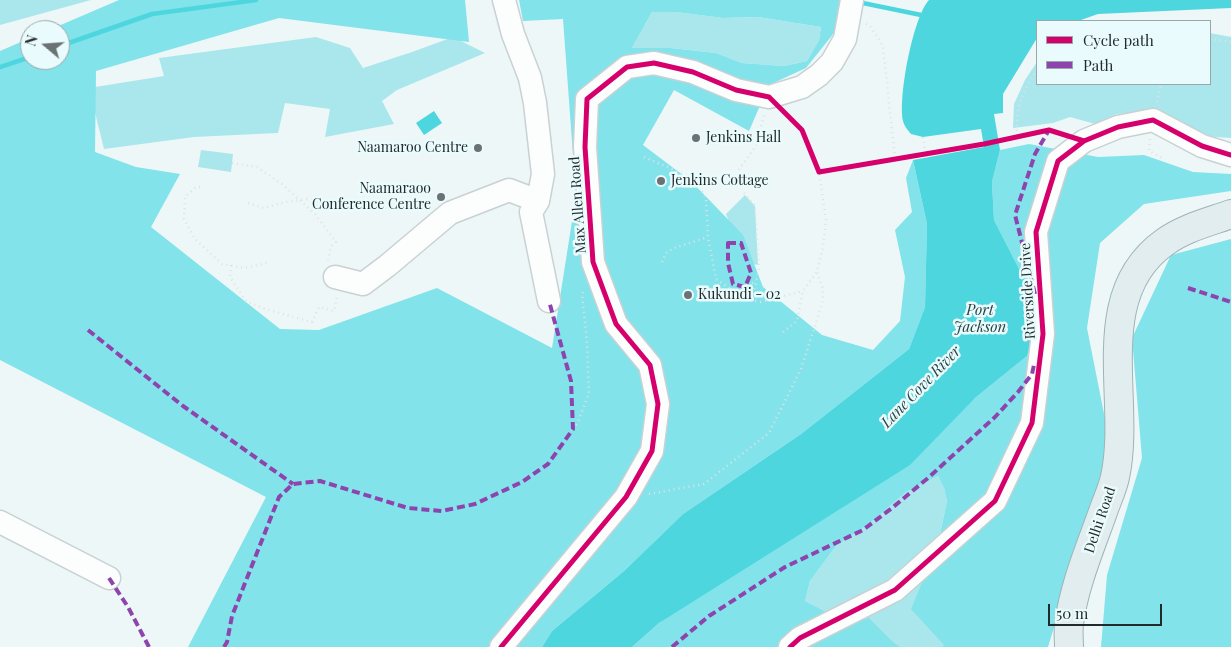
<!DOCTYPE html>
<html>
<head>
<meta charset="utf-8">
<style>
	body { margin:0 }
	#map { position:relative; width:1231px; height:647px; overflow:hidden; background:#edf7f8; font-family:"Playfair Display",serif }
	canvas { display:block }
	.legend { position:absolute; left:1036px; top:20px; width:175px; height:65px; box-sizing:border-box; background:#e9fbfc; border:1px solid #9aa7a8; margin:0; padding:6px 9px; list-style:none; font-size:15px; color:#232a2b }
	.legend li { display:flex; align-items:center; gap:10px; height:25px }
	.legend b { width:25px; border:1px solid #9aa7a8 }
	.north { position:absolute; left:20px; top:20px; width:50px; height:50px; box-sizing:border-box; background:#e9fbfc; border:1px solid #9aa7a8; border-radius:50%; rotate:288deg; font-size:14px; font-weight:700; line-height:20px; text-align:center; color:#232a2b }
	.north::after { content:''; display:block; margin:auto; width:18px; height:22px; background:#6a7273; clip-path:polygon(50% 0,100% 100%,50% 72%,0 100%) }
	.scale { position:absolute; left:1048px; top:604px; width:114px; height:22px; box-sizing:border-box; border:2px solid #232a2b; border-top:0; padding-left:6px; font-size:15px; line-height:18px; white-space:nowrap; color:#232a2b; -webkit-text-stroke:4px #e9fbfc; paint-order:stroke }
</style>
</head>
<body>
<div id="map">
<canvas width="1231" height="647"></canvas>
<ul class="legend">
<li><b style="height:6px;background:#d6006c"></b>Cycle path</li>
<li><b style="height:6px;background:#8e44ad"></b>Path</li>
</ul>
<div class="north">N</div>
<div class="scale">50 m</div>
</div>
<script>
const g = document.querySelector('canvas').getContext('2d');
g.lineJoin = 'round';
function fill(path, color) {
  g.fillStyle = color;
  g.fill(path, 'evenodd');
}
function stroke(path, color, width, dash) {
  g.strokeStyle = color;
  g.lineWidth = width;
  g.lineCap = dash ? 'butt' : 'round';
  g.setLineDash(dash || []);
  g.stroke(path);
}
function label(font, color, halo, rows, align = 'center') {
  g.font = font + ' "Playfair Display",serif';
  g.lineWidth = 5;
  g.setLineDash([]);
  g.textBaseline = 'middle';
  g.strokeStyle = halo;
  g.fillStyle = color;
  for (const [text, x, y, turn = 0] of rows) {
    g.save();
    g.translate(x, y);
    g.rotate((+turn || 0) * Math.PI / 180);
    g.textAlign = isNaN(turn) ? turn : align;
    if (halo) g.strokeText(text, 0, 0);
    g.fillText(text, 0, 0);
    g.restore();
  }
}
fill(new Path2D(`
	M0,0H91L0,25Z
	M652,12H676L723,18L758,17L821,27L819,40L807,61L784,66L742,63L716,53L671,48H632Z
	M1210,33L1231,37V138L1200,136L1152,112L1117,114L1095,124L1070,117L1053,123L1013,128L1014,104L1025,80L1037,62V84H1210Z
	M316,37L350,48L363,68L412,52L453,37L485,53L397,90L382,101L394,124L325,137L330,109L285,103L278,133L194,137L104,149L89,88L164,76L159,58Z
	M201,150L233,154L231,172L198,167Z
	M745,195L755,206L758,265L744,262L726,214Z
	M938,476L944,488L947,501L938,544L931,630L945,645L942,647H900L848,623L805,601L810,581L836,546L869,524L906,492Z`), '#a9e7ec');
fill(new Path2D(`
	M119,0H465L469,42L279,18L96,71L95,152L136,167L180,174L151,227L280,329L319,330L437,288L552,348L576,196L563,19L523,21L519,0H842L834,33L806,68L769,85L749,131L674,90L643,145L692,182L743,235L763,287L822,335L873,350L900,321L905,277L895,230L912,212L906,178L913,160L927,224L925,307L909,349L801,434L683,514L624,571L552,631L542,647H188L266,497L0,360V51L30,38V60H60V30H49ZM652,12H676L723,18L758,17L821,27L819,40L807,61L784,66L742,63L716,53L671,48H632Z
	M1029,144L1098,157L1144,155L1193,172L1231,174V191L1144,204L1100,243L1087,328L1110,444L1048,647H942L944,645L911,609L938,544L947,501L944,488L938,476L906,492L869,524L836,546L810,581L805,601L848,623L869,618L893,642L900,647H809L807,641L790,647H632L659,623L975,398L1027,356L1032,294L994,220L992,182L1000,150Z
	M1231,239V647H1101L1107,575L1142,458L1132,338L1171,255Z`), '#82e3ea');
fill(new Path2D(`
	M929,0H1231V8L1098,14L1078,21H1037V38L1003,94V113L994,114L1000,150L992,182L994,220L1032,294L1037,321L1027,356L975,398L910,465L659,623L632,647H542L552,631L624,571L683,514L801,434L909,349L925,307L927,224L913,160L984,147L981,129L923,137L911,134C908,130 904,126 903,121C898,97 913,17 929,0Z
	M434,111L442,123L424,135L416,123Z`), '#4ed6df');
stroke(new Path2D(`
	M858,2L926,16
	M60,46L152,14L256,0
	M0,67L30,57`), '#4ed6df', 4.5);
const minor = new Path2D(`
	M504,0L513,34L530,78L535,103L543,174L538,201L531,212L549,301
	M335,277L363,284L387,266L450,213L509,190L538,201
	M0,522L109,578
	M501,647L626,497L652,451L658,404L650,365L616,324L593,262L585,147L587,99L627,67L654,63L693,72L736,90L769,97L802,87L819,75L832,62L845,39L852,0
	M790,647L800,638L895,590L995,501L1032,423L1043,334L1036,232L1058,161L1084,141L1118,127L1153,120L1202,146L1231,155`);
const major = new Path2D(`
	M1069,647C1069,640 1068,632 1069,624C1074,585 1091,546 1104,509C1108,498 1113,487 1115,477C1132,400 1089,296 1165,242C1184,228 1209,222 1231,214`);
stroke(minor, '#c9d1d2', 25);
stroke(major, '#9db4b7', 30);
stroke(new Path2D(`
	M866,24L870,26L883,46L895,158
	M1210,39L1231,42
	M1157,102L1161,84
	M1017,136C1016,107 1021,94 1037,70
	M923,137L926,158
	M1150,139L1149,151L1164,159
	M644,157L696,179L706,199L708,237L716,279L742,297L761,302L803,291
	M232,163L257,167L282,184L315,214L336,242L331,246L328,260
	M736,182L741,175L738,171L740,168L756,146L764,115
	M200,187H196L185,197L184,219L195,239L222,264L245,268L267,263
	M744,193L755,206L759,269L752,300
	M248,203L264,208L285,202L308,199L365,203L397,201L422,210
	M662,262L666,253L674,248L708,237
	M231,265L230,277L246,301L265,309L312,322L319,307L334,311L337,297
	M747,282L755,284
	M783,332L797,321L803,291L817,272L823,247L826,220L819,172
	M573,429L578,422L589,393L587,343L582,294L584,290
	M649,494L704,484L769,433L801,369L823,301V289L817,272
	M227,642V647`), '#dfe2e2', 2.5, [1, 4]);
stroke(minor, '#fcfefe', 22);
stroke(major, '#e1edee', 28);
stroke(new Path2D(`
	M728,243H741L751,273L745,287L733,284L728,263Z
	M1188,288L1231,302
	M1035,294L1015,215L1035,154L1049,130
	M88,330L183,406L293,484
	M109,578L128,607L149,647
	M224,647L227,642L232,616L279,497L293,484L320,481L408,508L442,511L475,504L522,482L548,464L573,429L571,381L549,301
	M672,647L709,616L785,567L863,530L892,508L928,478L995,417L1018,392L1032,374L1034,365`), '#8e44ad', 4, [8, 4]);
stroke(new Path2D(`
	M501,647L626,497L652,451L658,404L650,365L616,324L593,262L585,147L587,99L627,67L654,63L693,72L736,90L769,97L802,130L819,172L984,144L1049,130L1084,141
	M790,647L800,638L895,590L995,501L1032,423L1043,334L1036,232L1058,161L1084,141L1118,127L1153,120L1202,146L1231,155`), '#d6006c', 5);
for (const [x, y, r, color] of [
	[696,138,5,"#6a7273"],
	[478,148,5,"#6a7273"],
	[661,181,5,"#6a7273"],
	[441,197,5,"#6a7273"],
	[688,295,5,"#6a7273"]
]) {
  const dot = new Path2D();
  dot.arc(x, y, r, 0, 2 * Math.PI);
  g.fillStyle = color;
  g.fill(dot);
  stroke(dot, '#e9fbfc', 2);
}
label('14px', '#232a2b', '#e9fbfc', [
	["Jenkins Hall",706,138],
	["Naamaroo Centre",468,148,"right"],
	["Jenkins Cottage",671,181],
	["Naamaraoo",431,189,"right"],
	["Conference Centre",431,205,"right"],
	["Kukundi - 02",698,295]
], 'left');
label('14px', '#232a2b', '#e9fbfc', [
	["Max Allen Road",578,205,-94],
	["Riverside Drive",1028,291,-93],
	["Delhi Road",1100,520,-71]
]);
label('italic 15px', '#284244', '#e9fbfc', [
	["Port",980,310],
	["Jackson",980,327],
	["Lane Cove River",921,387,-46]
]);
</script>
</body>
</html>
